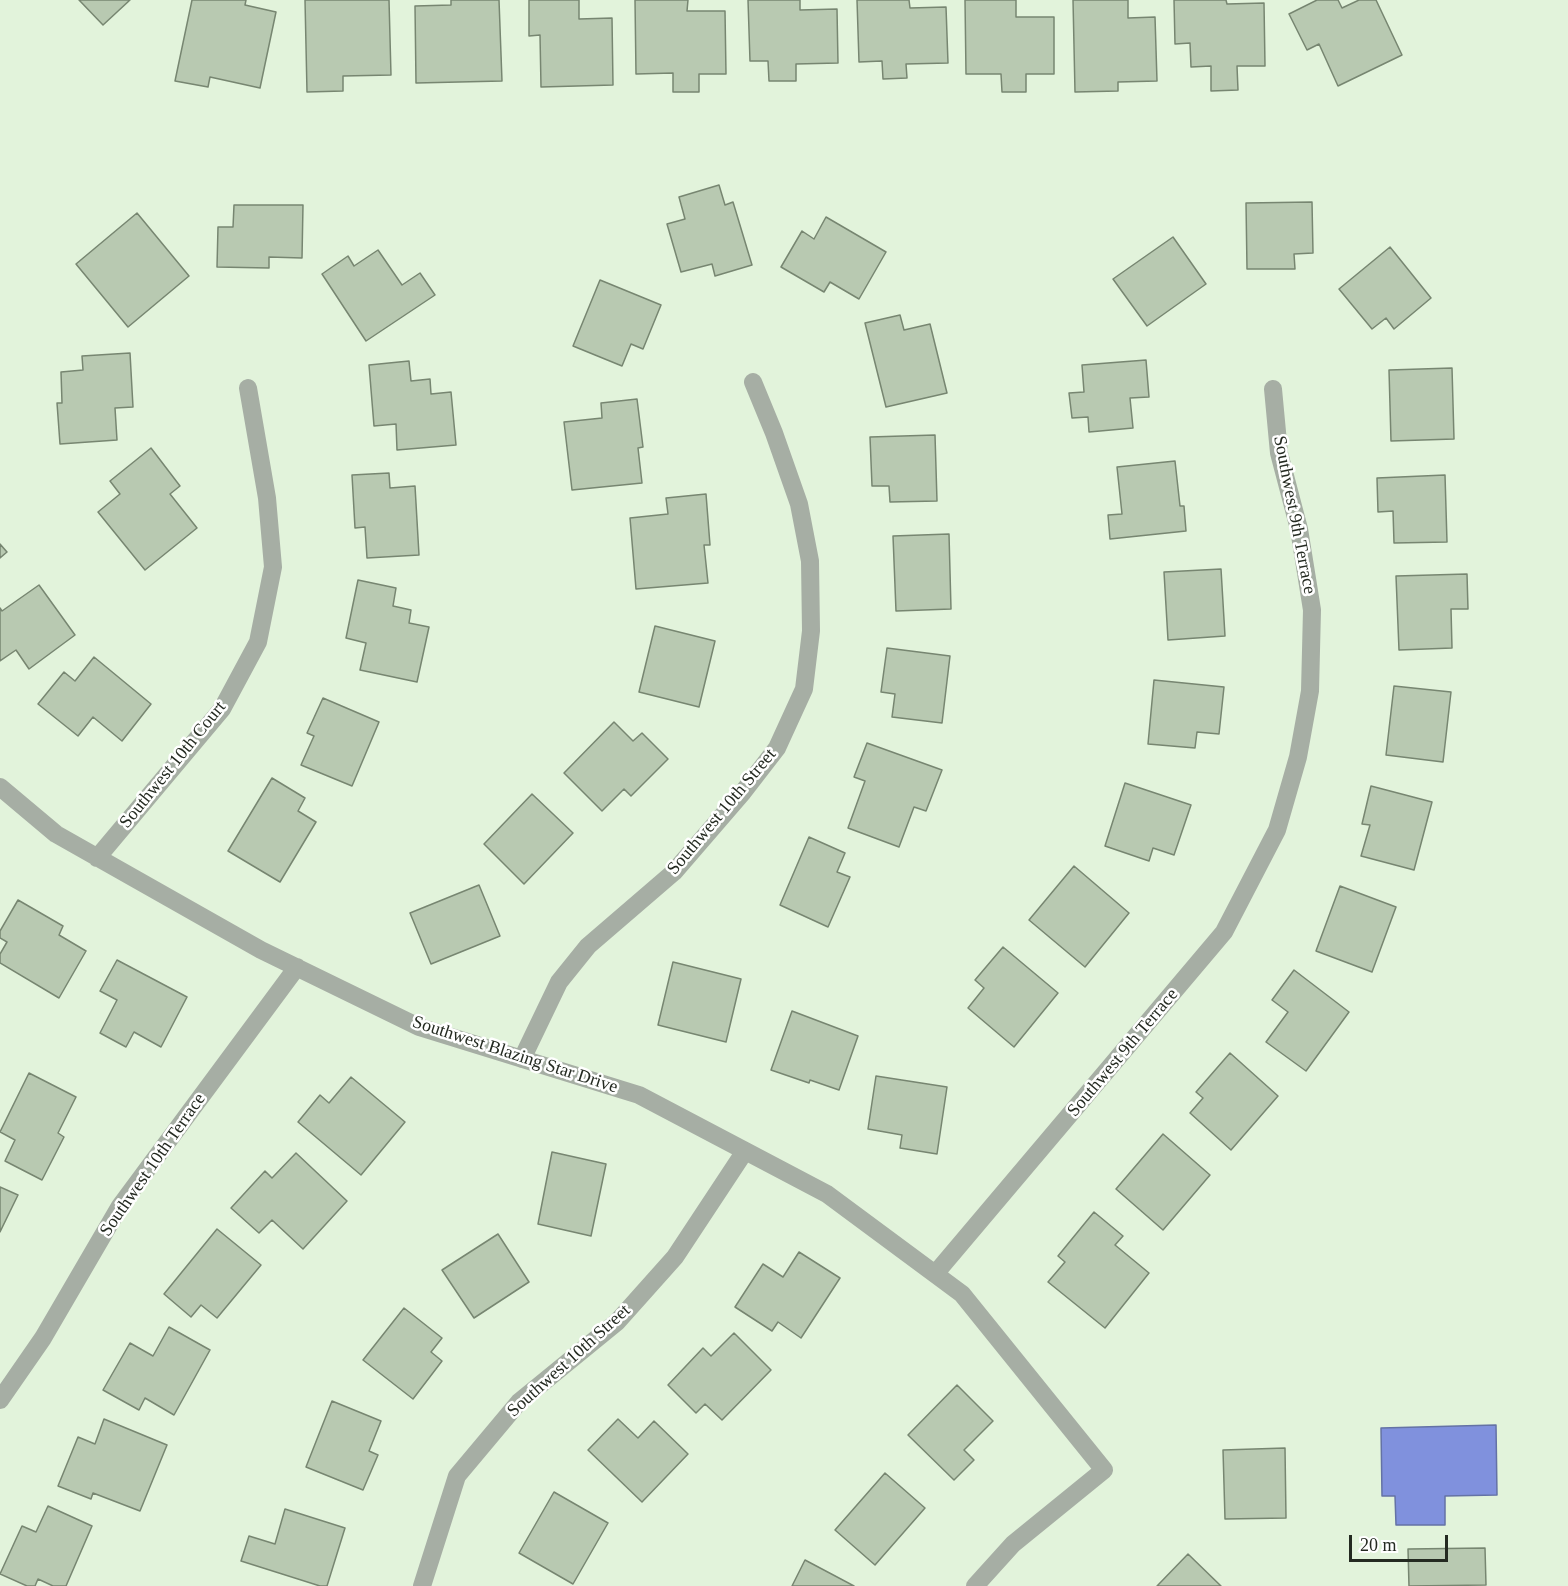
<!DOCTYPE html>
<html>
<head>
<meta charset="utf-8">
<style>
	body { margin:0 }
	#map { position:relative; width:1568px; height:1586px; overflow:hidden; background:#e2f3db; font-family:Georgia,serif }
	canvas { display:block }
	.scale { position:absolute; left:1349px; top:1535px; width:99px; height:27px; box-sizing:border-box; border:3px solid #242a21; border-top:0; padding-left:8px; font-size:18px; line-height:21px; white-space:nowrap; color:#242a21; -webkit-text-stroke:4px #fff; paint-order:stroke }
</style>
</head>
<body>
<div id="map">
<canvas width="1568" height="1586"></canvas>
<div class="scale">20 m</div>
</div>
<script>
const g = document.querySelector('canvas').getContext('2d');
g.lineJoin = 'round';
function fill(path, color) {
  g.fillStyle = color;
  g.fill(path, 'evenodd');
}
function stroke(path, color, width, dash) {
  g.strokeStyle = color;
  g.lineWidth = width;
  g.lineCap = dash ? 'butt' : 'round';
  g.setLineDash(dash || []);
  g.stroke(path);
}
function label(font, color, halo, rows, align = 'center') {
  g.font = font + ' Georgia,serif';
  g.lineWidth = 5;
  g.setLineDash([]);
  g.textBaseline = 'middle';
  g.strokeStyle = halo;
  g.fillStyle = color;
  for (const [text, x, y, turn = 0] of rows) {
    g.save();
    g.translate(x, y);
    g.rotate((+turn || 0) * Math.PI / 180);
    g.textAlign = isNaN(turn) ? turn : align;
    if (halo) g.strokeText(text, 0, 0);
    g.fillText(text, 0, 0);
    g.restore();
  }
}
const water = new Path2D(`
	M1496,1425L1497,1495L1445,1496V1525H1396L1395,1496H1382L1381,1428Z`);
fill(water, '#8091dd');
stroke(water, '#6472a5', 1.5);
const building = new Path2D(`
	M79,0H130L103,25Z
	M192,0H246L245,5L276,12L260,88L210,77L208,87L175,81Z
	M305,0H389L391,75L343,76V91L307,92Z
	M451,0H499L502,81L416,83L415,6L451,5Z
	M529,0H579V19L612,18L613,85L541,87L540,35L529,36Z
	M635,0H688L687,11H725L726,74H699V92H673V73L636,74Z
	M748,0H800V10L837,9L838,63L796,64V81H769L768,61H750Z
	M857,0H909L910,8L946,7L948,63L906,64L907,78L883,79L882,61L859,62Z
	M965,0H1016V17H1054V74H1026V92H1002L1001,74H966Z
	M1073,0H1128V18L1155,17L1157,81L1118,82V91L1075,92Z
	M1174,0H1226L1227,4L1264,3L1265,66H1237L1238,90L1211,91V66L1191,67L1190,43L1175,44Z
	M1317,0H1338L1342,8L1359,0H1376L1402,55L1338,86L1319,44L1307,50L1289,14Z
	M719,185L725,205L733,202L752,265L715,276L712,264L681,272L667,224L685,219L679,197Z
	M1312,202L1313,253L1294,254L1295,269H1247L1246,203Z
	M234,205H303L302,258L269,257V268L217,267L218,227H233Z
	M137,213L189,276L128,327L76,264Z
	M826,217L886,252L859,299L830,282L824,292L781,267L802,231L814,239Z
	M1173,237L1206,284L1147,326L1113,279Z
	M1390,247L1431,298L1394,329L1386,318L1372,329L1339,289Z
	M378,250L402,285L420,273L435,295L366,341L322,274L348,256L354,266Z
	M600,280L661,305L643,349L631,344L622,366L573,346Z
	M900,315L904,330L930,324L947,393L886,407L865,323Z
	M130,353L133,407L115,408L117,440L60,444L57,403H62L61,372L83,370L82,356Z
	M1146,360L1149,397L1130,398L1133,428L1089,432L1088,417L1072,418L1069,393L1084,392L1082,365Z
	M409,361L411,381L430,379L431,394L451,392L456,445L397,450L396,424L374,426L369,365Z
	M1452,368L1454,439L1391,441L1389,370Z
	M637,399L643,447L638,448L642,483L572,490L564,422L602,418L601,403Z
	M935,435L937,501L890,502L889,486H872L870,437Z
	M151,448L180,486L170,494L197,528L145,570L98,512L120,494L110,481Z
	M1175,461L1180,506H1184L1186,531L1110,539L1108,515L1122,514L1117,467Z
	M389,473L390,488L415,486L419,555L367,558L365,527L355,528L352,475Z
	M1445,475L1447,542L1394,543L1393,511L1378,512L1377,478Z
	M706,494L710,545H704L708,583L636,589L630,518L668,514L666,498Z
	M949,534L951,609L896,611L893,536Z
	M0,544L7,552L0,558Z
	M1221,569L1225,636L1168,640L1164,572Z
	M1467,574L1468,609H1451L1452,648L1399,650L1396,576Z
	M358,580L396,588L393,606L411,610L409,623L429,627L417,682L360,670L366,643L346,638Z
	M39,585L75,635L29,669L16,650L0,661V608L2,611Z
	M655,626L715,641L699,707L639,692Z
	M887,648L950,656L942,723L892,717L895,694L881,692Z
	M94,657L151,704L122,741L93,717L78,736L38,704L64,672L75,681Z
	M1154,680L1224,687L1219,734L1197,732L1195,748L1148,744Z
	M1394,686L1451,692L1443,762L1386,755Z
	M323,698L379,722L352,786L301,765L314,736L307,733Z
	M614,722L633,741L642,733L668,759L631,796L624,789L602,811L564,773Z
	M867,743L942,770L926,811L914,807L899,847L848,828L865,781L854,777Z
	M272,778L305,798L298,811L316,822L280,882L228,851Z
	M1125,783L1191,805L1174,855L1153,848L1149,861L1105,846Z
	M1371,786L1432,802L1414,870L1361,856L1370,825L1362,824Z
	M532,794L573,833L524,884L484,844Z
	M809,837L845,853L837,872L850,877L828,927L780,905Z
	M1074,866L1129,913L1085,967L1029,920Z
	M479,885L500,936L431,964L410,913Z
	M1340,886L1396,907L1372,972L1316,951Z
	M18,900L63,926L59,935L86,951L59,998L0,963V954L7,942L0,938V931Z
	M1003,947L1058,993L1014,1047L968,1008L984,988L975,980Z
	M117,960L187,997L161,1047L134,1032L126,1047L100,1033L117,1000L100,991Z
	M673,962L741,979L726,1042L658,1025Z
	M1294,970L1349,1012L1306,1071L1266,1042L1288,1012L1272,1000Z
	M792,1011L858,1036L839,1090L810,1080L809,1083L771,1070Z
	M1230,1053L1278,1096L1231,1150L1190,1113L1203,1098L1196,1092Z
	M29,1073L76,1097L58,1133L64,1137L42,1180L5,1161L15,1140L0,1132Z
	M876,1076L947,1087L937,1154L900,1148L902,1135L868,1129Z
	M351,1077L405,1122L361,1175L298,1122L320,1095L329,1103Z
	M1163,1134L1210,1175L1163,1230L1116,1189Z
	M552,1152L606,1164L591,1236L538,1224Z
	M296,1153L347,1201L303,1249L272,1220L259,1233L231,1208L265,1171L272,1178Z
	M0,1187L18,1195L0,1232Z
	M1094,1212L1123,1236L1115,1245L1149,1273L1105,1328L1048,1282L1065,1262L1058,1256Z
	M217,1229L261,1265L217,1318L201,1305L191,1317L164,1294Z
	M498,1234L529,1282L474,1318L442,1270Z
	M799,1252L840,1278L801,1338L778,1322L772,1331L735,1307L763,1264L783,1277Z
	M404,1308L442,1338L431,1352L442,1361L413,1399L363,1360Z
	M169,1327L210,1350L174,1415L145,1398L139,1410L103,1390L130,1343L153,1356Z
	M734,1333L771,1370L722,1420L705,1404L696,1413L668,1385L703,1348L711,1356Z
	M957,1385L993,1421L964,1450L974,1460L954,1480L908,1435Z
	M332,1401L381,1421L369,1451L378,1455L363,1490L306,1467Z
	M104,1419L167,1445L140,1511L93,1493L91,1499L58,1486L78,1437L95,1444Z
	M618,1419L638,1438L654,1421L688,1454L642,1502L588,1450Z
	M1285,1448L1286,1518L1225,1519L1223,1450Z
	M885,1473L925,1508L875,1565L835,1530Z
	M554,1492L608,1523L573,1584L519,1553Z
	M48,1506L92,1526L66,1586H53L38,1579L35,1586H27L0,1574L22,1526L36,1532Z
	M285,1509L345,1528L327,1586H320L241,1561L249,1536L275,1544Z
	M1485,1548L1486,1585L1409,1586L1408,1549Z
	M1188,1554L1221,1586H1157Z
	M805,1560L854,1586H792Z`);
fill(building, '#b8c9b1');
stroke(building, '#778671', 1.5);
stroke(new Path2D(`
	M0,787L56,834L261,950L419,1027L639,1095L827,1194L962,1294L1104,1470L1013,1544L975,1586
	M97,858L222,709L258,642L273,567L267,498L248,388
	M522,1059L559,982L588,946L674,872L743,792L777,748L804,689L811,631L810,561L799,504L774,433L753,382
	M935,1274L1224,932L1277,830L1298,757L1310,691L1312,610L1299,529L1279,453L1273,389
	M0,1400L43,1338L120,1206L297,967
	M422,1586L457,1476L519,1402L617,1322L675,1257L745,1151`), '#a6aea4', 18);
label('18px', '#242a21', '#fff', [
	["Southwest 9th Terrace",1294,515,79],
	["Southwest 10th Court",173,765,-51],
	["Southwest 10th Street",722,812,-50],
	["Southwest 9th Terrace",1123,1053,-50],
	["Southwest Blazing Star Drive",515,1055,18],
	["Southwest 10th Terrace",153,1165,-55],
	["Southwest 10th Street",569,1361,-42]
]);
</script>
</body>
</html>
